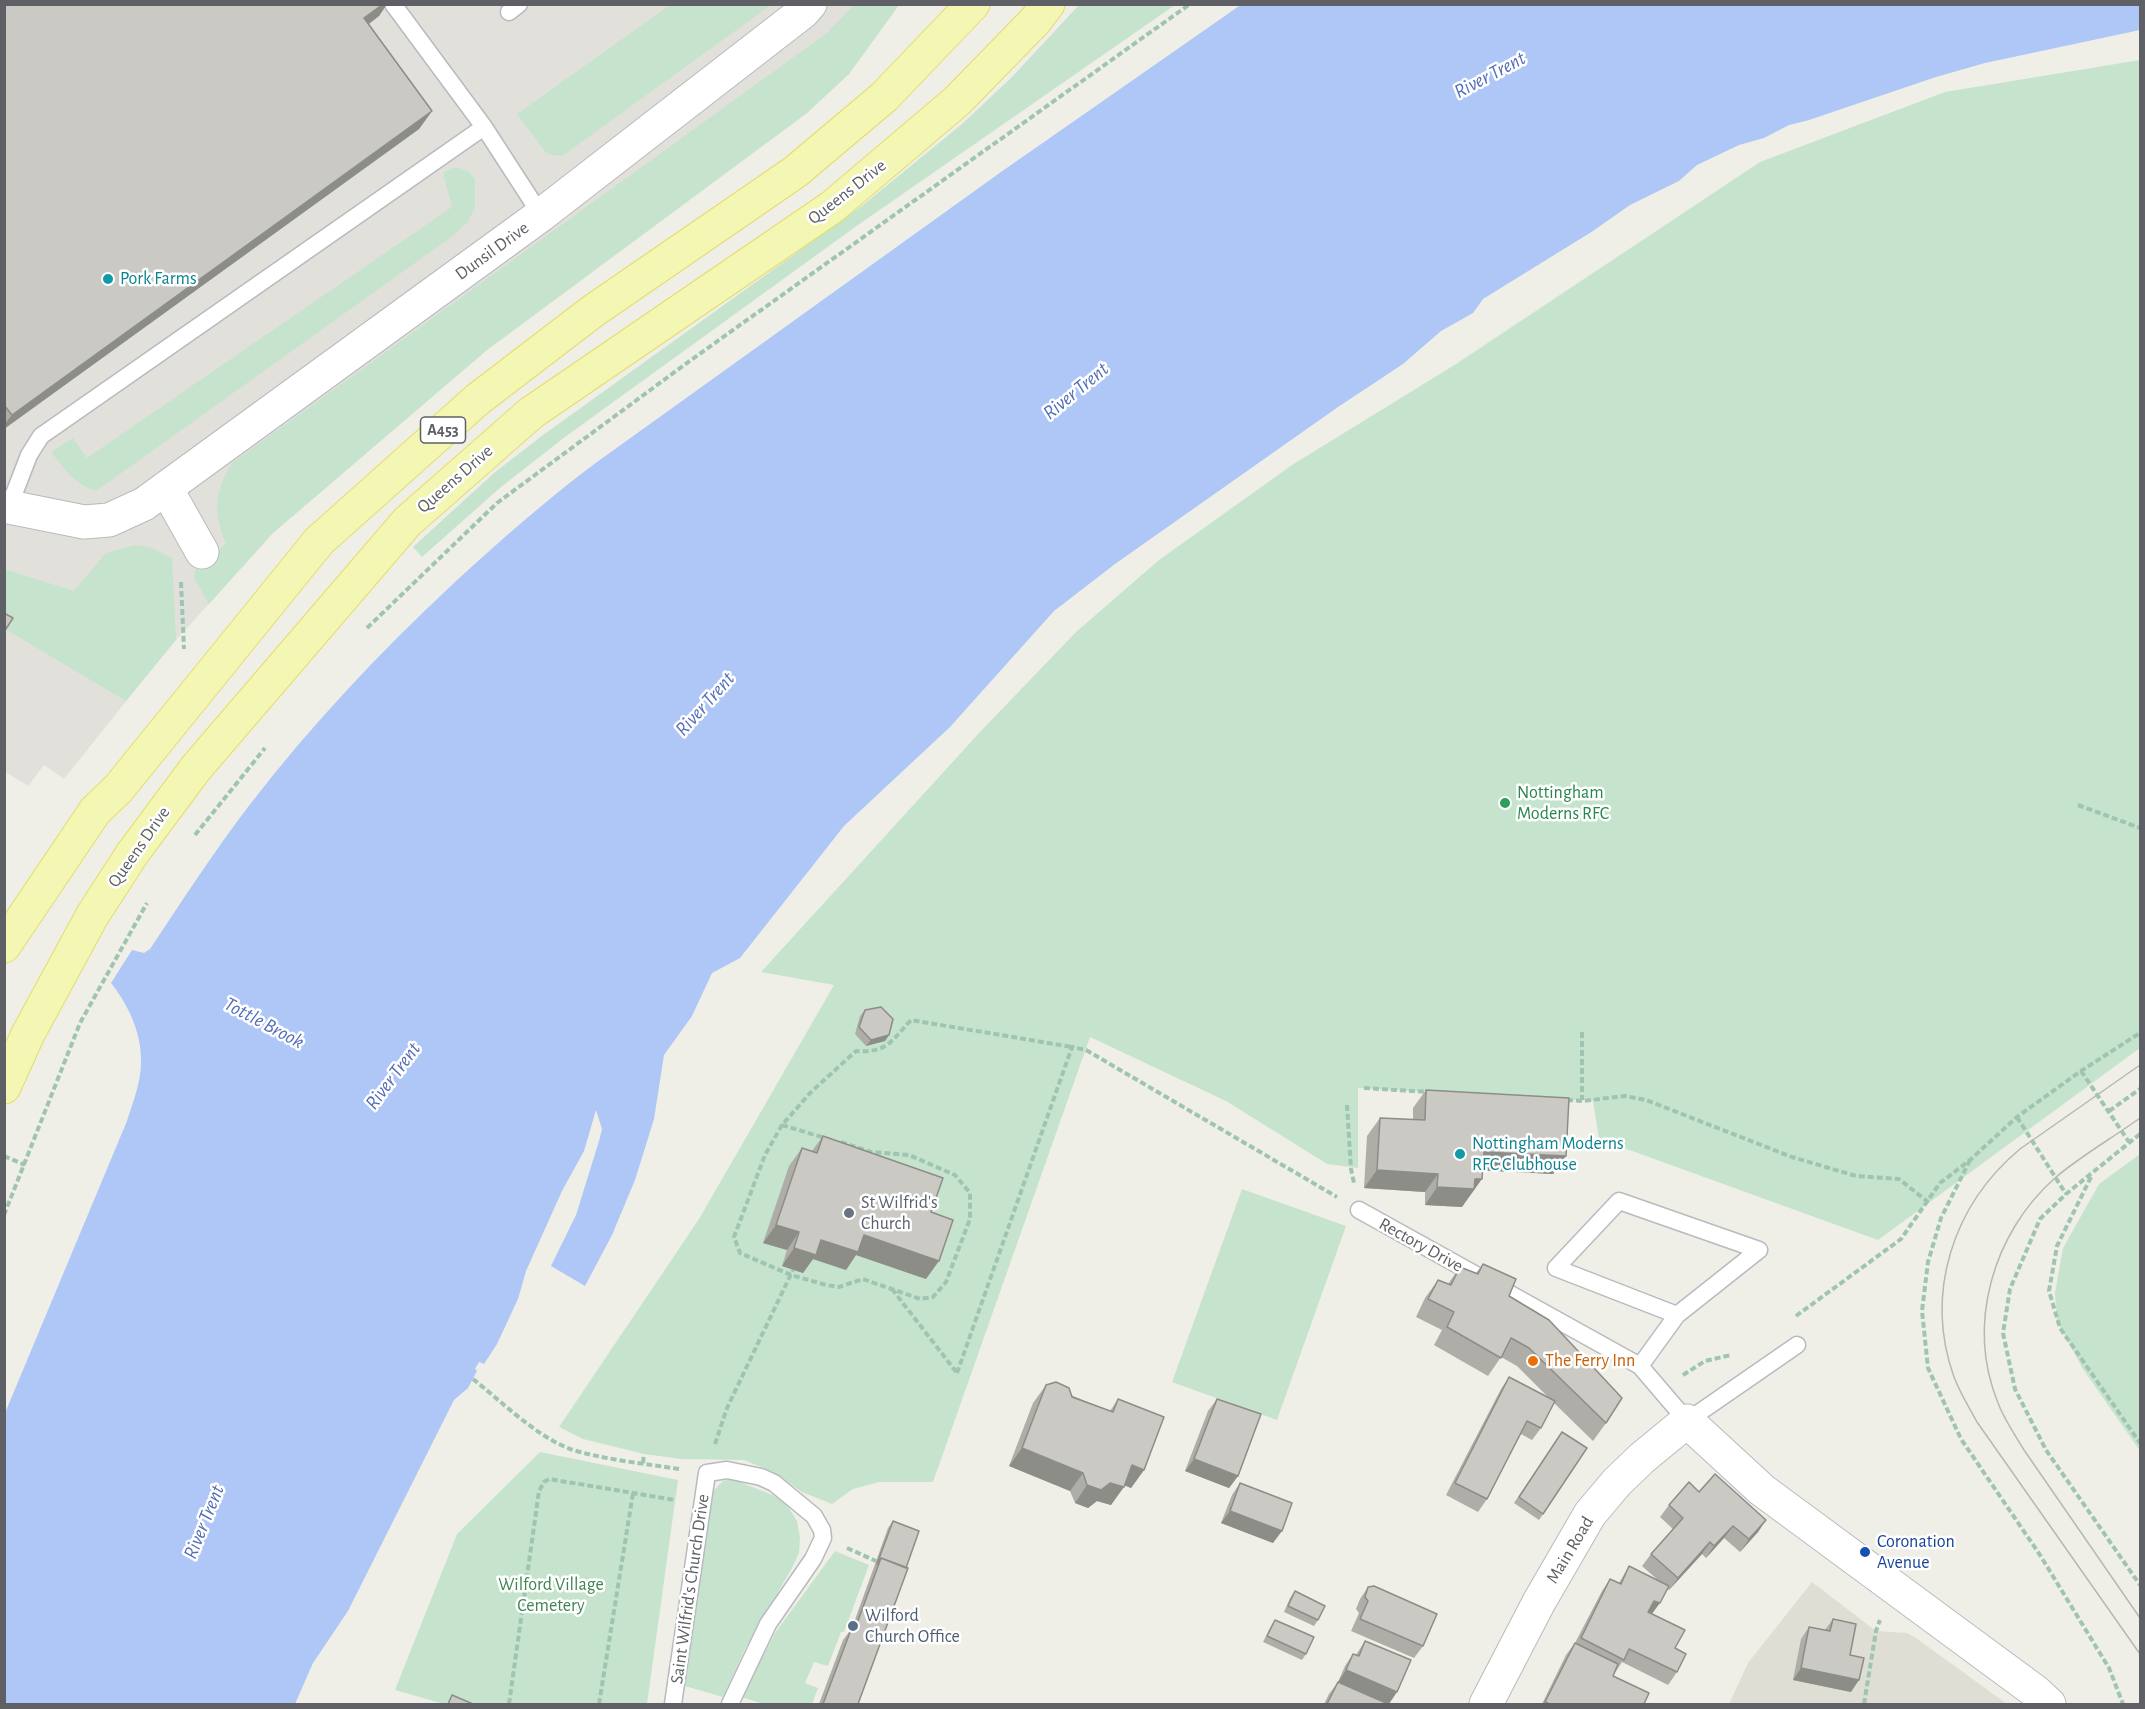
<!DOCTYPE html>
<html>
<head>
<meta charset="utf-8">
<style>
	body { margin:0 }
	#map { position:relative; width:2145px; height:1709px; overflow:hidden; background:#efefe7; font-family:"Alegreya Sans",sans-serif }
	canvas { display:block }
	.frame { position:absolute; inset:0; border:6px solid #5e6065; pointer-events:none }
</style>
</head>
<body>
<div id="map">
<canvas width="2145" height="1709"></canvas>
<div class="frame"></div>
</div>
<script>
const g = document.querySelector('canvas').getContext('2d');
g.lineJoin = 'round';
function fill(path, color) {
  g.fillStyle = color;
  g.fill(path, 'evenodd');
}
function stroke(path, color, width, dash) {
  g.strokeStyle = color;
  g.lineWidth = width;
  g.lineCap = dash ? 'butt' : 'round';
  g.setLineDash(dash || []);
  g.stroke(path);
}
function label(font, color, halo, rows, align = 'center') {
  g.font = font + ' "Alegreya Sans",sans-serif';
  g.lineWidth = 5;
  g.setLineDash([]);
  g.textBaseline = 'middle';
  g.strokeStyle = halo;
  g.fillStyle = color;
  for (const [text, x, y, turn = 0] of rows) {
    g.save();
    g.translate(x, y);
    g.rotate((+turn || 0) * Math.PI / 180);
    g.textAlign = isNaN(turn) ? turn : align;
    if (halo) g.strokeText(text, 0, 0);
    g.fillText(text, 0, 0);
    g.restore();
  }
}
fill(new Path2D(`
	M4,5H899L849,74L807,113L487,350L273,533L167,650L64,779L44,765L28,786L4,771Z`), '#e1e0db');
fill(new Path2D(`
	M1812,1582L1876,1631L1907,1633L1916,1638L2007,1704H1729L1748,1663Z`), '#deded5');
fill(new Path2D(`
	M670,5H771L562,156L547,154L517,114Z
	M854,5H899L849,74L807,113L487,350L273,533L209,604L194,578L196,568L226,544C213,511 214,493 232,463L827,33Z
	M1079,5H1175L858,225L565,437L501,487L422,557L413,547L494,473L543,435L863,205L962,124L1011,78Z
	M2140,60V1048L1878,1240L1599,1139L1593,1101L1358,1088V1168L1327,1164L1226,1101L1090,1037L933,1482H879L853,1489L832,1504L802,1492L773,1472L744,1460L681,1459L644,1454L583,1439L559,1427L699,1219L834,985L761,972L980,732L1076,632L1159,560L1292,465L1456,364L1760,162L1945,92Z
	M456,167L468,171L475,180V207L468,222L454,235L96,491C75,485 64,468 51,452L73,438L87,458L452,207L443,173Z
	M135,545L150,547L172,558L176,640L126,701L5,629L4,569L74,591L106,553Z
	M2140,1154V1451L2083,1369L2057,1321L2055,1293L2063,1248L2099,1184Z
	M1242,1189L1346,1226L1277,1420L1172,1382Z
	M540,1452L678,1480L647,1704H444L395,1690L457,1534Z
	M732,1479L778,1497L787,1505L797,1521L800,1537L799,1553L792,1568L746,1647L723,1697L685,1686L713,1491L723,1481Z
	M835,1551L869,1565L844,1632H841L828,1666L814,1662L805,1683L818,1688L812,1704H764L741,1697L775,1633Z`), '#c6e4cd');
fill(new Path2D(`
	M1242,4H2140V30L1985,63L1936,77L1809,120L1789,125L1764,138L1739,145L1697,165L1679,181L1630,205L1593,231L1483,299L1473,313L1441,331L1403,364L1338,407L1115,564L1054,611L950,727L844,826L740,958L712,973L692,1016L664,1055L654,1119L635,1180L612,1235L585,1286L551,1266L576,1215L599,1141L602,1129L596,1110L584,1151L562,1191L526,1271L518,1299L497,1344L484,1364L479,1362L475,1369L477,1371L468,1388L454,1400L348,1611L313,1663L295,1704H5V1413L127,1121C133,1102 141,1082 141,1062C142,1034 128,1004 111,983L132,950L144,953L150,949C182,901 213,853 248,807C310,726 380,652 455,582C501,540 547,499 597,462L1001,172Z`), '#aec7f7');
const lane = new Path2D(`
	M393,4L484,127L541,215
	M509,12L519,4
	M9,507L29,455L41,436L484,127
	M1359,1210L1640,1366L1687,1421L1797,1345
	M1640,1366L1677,1315L1556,1268L1619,1201L1759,1250L1677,1315
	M673,1704L707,1473L727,1470L761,1477L774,1483L814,1516L822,1530L823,1538L813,1559L768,1624L730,1704`);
const street = new Path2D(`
	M166,488L202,552
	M9,507L84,522L109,520L144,504L541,215L803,12L810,4
	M1486,1704L1539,1602L1590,1514L1617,1482L1642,1458L1687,1421L1762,1490L2036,1692L2049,1704`);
const primary = new Path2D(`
	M4,946L95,811L118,789L319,541L478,399L593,311L795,172L884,97L973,4
	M4,1087L28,1034L92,916L132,854L196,768L407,522L531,413L832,207L957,101L1035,21L1048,4`);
stroke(lane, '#b9babf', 19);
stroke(street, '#b9babf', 35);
stroke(primary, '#e4dd6a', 35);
stroke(new Path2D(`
	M181,582L184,649
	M367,628L497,503L691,360L1190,4
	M2078,805L2140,828
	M195,835L265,748
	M1582,1032V1100
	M2081,1071L2129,1142
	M1364,1088L1428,1092
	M1567,1100L1582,1101L1625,1096L1646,1100L1792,1157L1856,1176L1899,1179L1928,1202
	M1347,1105L1351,1169L1354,1183
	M2109,1111L2140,1089
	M2017,1117L2066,1194
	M782,1125L825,1138
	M2140,1134L2066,1194L2040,1219L2010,1289L2003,1333L2015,1389L2046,1450L2140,1585
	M841,1142L871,1152L909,1155L955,1175L970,1193V1219L946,1282L933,1297L920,1299L863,1279L839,1287L826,1285L791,1275L740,1253L734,1237L765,1155L782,1125L811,1092L856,1051C888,1053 891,1041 911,1020L1072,1047
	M4,1156L25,1165
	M1970,1160L1941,1218L1928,1262L1922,1311L1928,1368L1961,1439L2040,1555L2109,1668L2123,1704
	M2091,1177L2057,1246L2049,1291L2060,1328L2140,1443
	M4,1215L80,1023L147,903
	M892,1289L957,1373
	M1796,1316L1901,1239L1940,1183L1970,1160L2017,1117L2081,1071L2140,1033
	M957,1373L1072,1047L1086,1050L1337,1197
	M1683,1375L1705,1361L1731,1355
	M473,1379C502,1402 536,1436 570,1449C600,1459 647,1464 679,1469
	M715,1444L727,1408L793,1270
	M643,1463L644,1454
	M847,1548L876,1561
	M509,1704L539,1491L544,1482L549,1479L675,1500
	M599,1704L633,1493
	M1864,1704L1876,1631L1880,1620`), '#9fc4b2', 4, [6, 3]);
stroke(lane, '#fff', 16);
stroke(street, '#fff', 33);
stroke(primary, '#f3f7b3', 33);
stroke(new Path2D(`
	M2140,1065L2020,1149C1953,1205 1924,1293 1954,1377C1960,1393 1969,1407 1977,1422L2140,1654
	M2140,1118C2114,1137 2079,1157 2055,1178C1993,1233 1966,1324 1998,1403C2004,1419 2015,1435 2024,1450L2140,1618`), '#b6b7b7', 1.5);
fill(new Path2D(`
	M4,4H387L379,16L369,24L432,111L419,129L4,429Z
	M865,1010L889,1035L885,1041L866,1046L855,1034L860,1016Z
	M1426,1090L1566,1156L1553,1174L1483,1170L1469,1197H1468L1462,1207L1425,1205V1192L1364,1188L1367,1136L1380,1118L1413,1120V1108Z
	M823,1136L931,1212L926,1279L856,1255L846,1270L813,1259L803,1273L782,1266L787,1250L763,1243L789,1166L802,1148L812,1151Z
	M1483,1264L1509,1296L1606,1423L1593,1441L1554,1403L1541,1428L1532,1440L1521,1434L1487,1499L1478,1512L1446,1495L1501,1389L1509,1377L1548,1397L1517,1366L1501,1357L1488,1376L1434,1345L1442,1330L1416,1317L1425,1298L1438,1280L1448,1284L1460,1267L1476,1273Z
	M1046,1385L1110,1411L1118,1399L1144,1470L1131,1488L1124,1485L1111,1505L1097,1501L1088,1508L1075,1503L1070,1491L1009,1466L1033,1403Z
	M1217,1399L1238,1476L1229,1488L1185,1471L1208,1411Z
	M1562,1432L1587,1448L1539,1520L1514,1503Z
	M1240,1483L1273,1543L1221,1523L1232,1495Z
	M1699,1492L1766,1520L1758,1532L1740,1552L1724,1538L1706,1558L1702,1554L1669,1590L1667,1588L1652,1614L1675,1648L1677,1672L1668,1685L1622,1662L1613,1676L1644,1704H1542L1566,1655L1575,1643L1602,1591L1610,1579L1619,1583L1629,1566L1660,1582L1642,1566L1651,1554L1673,1529L1660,1517L1669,1505Z
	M893,1521L858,1704H819L843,1640L852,1628L888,1528Z
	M1368,1587L1423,1646L1414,1658L1351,1631L1359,1613L1356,1609L1360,1599Z
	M1295,1591L1318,1620L1314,1626L1284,1612L1290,1598Z
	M1833,1619L1850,1655L1851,1692L1793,1680L1801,1639L1809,1627L1825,1630Z
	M1275,1620L1306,1654L1302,1660L1263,1642L1271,1626Z
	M1365,1641L1389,1704L1386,1703L1385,1704H1324L1329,1694L1338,1682L1345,1666L1353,1654L1356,1655Z`), '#aeada8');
fill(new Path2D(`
	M383,4H387L379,16L352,36L364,18Z
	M432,111L419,129L4,429V425L12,415Z
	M889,1035L885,1041L866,1046L871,1040Z
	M1484,1152L1566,1156L1553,1174L1471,1170Z
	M1377,1170L1438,1174L1425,1192L1364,1188Z
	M1475,1179H1482L1462,1207L1425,1205L1437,1187Z
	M776,1225L799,1232L787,1250L763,1243Z
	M864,1235L939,1261L926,1279L856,1255L846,1270L813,1259L803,1273L782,1266L794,1248L821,1240Z
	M1022,1448L1083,1473L1070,1491L1009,1466Z
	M1194,1459L1238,1476L1229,1488L1185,1471Z
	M1132,1465L1144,1470L1131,1488L1119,1483Z
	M1110,1483L1124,1487L1111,1505L1097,1501L1088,1508L1075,1503L1087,1485Z
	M1230,1511L1282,1531L1273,1543L1221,1523Z
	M1766,1520L1758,1532L1740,1552L1749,1539Z
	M1733,1526L1724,1538L1706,1558L1714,1546Z
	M1710,1542L1702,1554L1669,1590L1678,1578Z
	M1654,1601L1660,1603L1651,1615L1645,1613Z
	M1801,1668L1859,1680L1851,1692L1793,1680Z
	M1346,1670L1397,1692L1389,1704L1338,1682Z`), '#8d8d88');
const building = new Path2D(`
	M4,4H383L364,18L432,111L12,415L4,405Z
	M4,613L13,618L4,632Z
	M881,1007L893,1019L889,1035L871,1040L859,1027L865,1010Z
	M1426,1090L1569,1098L1566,1156L1484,1152L1482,1179H1475L1474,1189L1437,1187L1438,1174L1377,1170L1380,1118L1425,1120Z
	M823,1136L943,1178L931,1212L953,1220L939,1261L864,1235L858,1252L821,1240L816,1255L794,1248L799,1232L776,1225L802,1148L817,1153Z
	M1483,1264L1516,1279L1509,1296L1549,1320L1622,1398L1606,1423L1529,1348L1511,1338L1501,1358L1447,1327L1454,1312L1428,1299L1438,1280L1451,1285L1460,1267L1478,1274Z
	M1509,1377L1555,1401L1541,1428L1527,1421L1487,1499L1455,1483Z
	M1056,1382L1069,1388L1072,1397L1113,1412L1118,1399L1164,1417L1144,1470L1132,1465L1124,1487L1110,1483L1101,1490L1087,1485L1083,1473L1022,1448L1046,1385Z
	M1217,1399L1261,1414L1238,1476L1194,1459Z
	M1562,1432L1587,1448L1543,1514L1519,1497Z
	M1715,1474L1766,1520L1749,1539L1733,1526L1714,1546L1710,1542L1678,1578L1651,1554L1683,1518L1669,1505L1689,1482L1699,1492Z
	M1240,1483L1292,1503L1282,1531L1230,1511Z
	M893,1521L919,1531L906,1568L881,1558L877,1564Z
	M881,1558L908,1568L858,1704H823L852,1627L855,1629Z
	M1629,1566L1669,1586L1660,1603L1654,1601L1648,1612L1685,1630L1675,1648L1686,1654L1677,1672L1629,1649L1624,1660L1581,1638L1610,1579L1621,1584Z
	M1374,1586L1437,1614L1423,1646L1360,1619L1368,1601L1365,1597L1368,1587Z
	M1295,1591L1325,1606L1318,1620L1288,1606Z
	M1833,1619L1856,1624L1850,1655L1864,1658L1859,1680L1801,1668L1809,1627L1830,1631Z
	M1275,1620L1314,1637L1306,1654L1267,1636Z
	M1365,1641L1411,1660L1397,1692L1346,1670L1353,1654L1359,1656Z
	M1575,1643L1618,1664L1613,1676L1649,1693L1644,1704H1550L1545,1702Z
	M1338,1682L1386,1703L1385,1704H1327Z
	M452,1695L473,1704H448Z`);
fill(building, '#cac9c3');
stroke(building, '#8d8d88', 1.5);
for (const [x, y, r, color] of [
	[108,279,6,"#0f9aa8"],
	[1505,803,6,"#2e9e5b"],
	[1460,1154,6,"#0f9aa8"],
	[849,1213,6,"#6b7280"],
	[1533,1361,6,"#e8710a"],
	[1865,1552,6,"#1a4fb4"],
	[853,1626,6,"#5c6f8a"]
]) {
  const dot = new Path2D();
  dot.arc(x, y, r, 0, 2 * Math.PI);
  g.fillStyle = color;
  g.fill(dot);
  stroke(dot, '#fff', 2);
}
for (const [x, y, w] of [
	[443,430,45]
]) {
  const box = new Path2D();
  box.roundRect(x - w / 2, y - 13, w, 26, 4.5);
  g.fillStyle = '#fff';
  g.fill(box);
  stroke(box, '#5e6065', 1.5);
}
label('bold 16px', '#5e6065', null, [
	["A453",443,430]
]);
label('18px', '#5e6065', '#fff', [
	["Queens Drive",847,192,-38],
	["Dunsil Drive",492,251,-36],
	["Queens Drive",455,479,-41],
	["Queens Drive",139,847,-55],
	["Rectory Drive",1421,1245,29],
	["Main Road",1570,1550,-59],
	["Saint Wilfrid's Church Drive",690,1589,-82]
]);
label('18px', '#0d838f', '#fff', [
	["Pork Farms",120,279],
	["Nottingham Moderns",1472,1144],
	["RFC Clubhouse",1472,1165]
], 'left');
label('18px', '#27864d', '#fff', [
	["Nottingham",1517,793],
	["Moderns RFC",1517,814]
], 'left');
label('18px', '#5b616d', '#fff', [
	["St Wilfrid's",861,1203],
	["Church",861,1224]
], 'left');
label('18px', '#c56008', '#fff', [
	["The Ferry Inn",1545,1361]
], 'left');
label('18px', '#164399', '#fff', [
	["Coronation",1877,1542],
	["Avenue",1877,1563]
], 'left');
label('18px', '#3f8451', '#fff', [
	["Wilford Village",551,1585],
	["Cemetery",551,1606]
]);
label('18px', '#4e5e75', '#fff', [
	["Wilford",865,1616],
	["Church Office",865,1637]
], 'left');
label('italic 20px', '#536db9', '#fff', [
	["River Trent",1490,75,-28],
	["River Trent",1076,391,-39],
	["River Trent",705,704,-48],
	["Tottle Brook",264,1023,28],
	["River Trent",393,1076,-53],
	["River Trent",204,1522,-68]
]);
</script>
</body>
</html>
